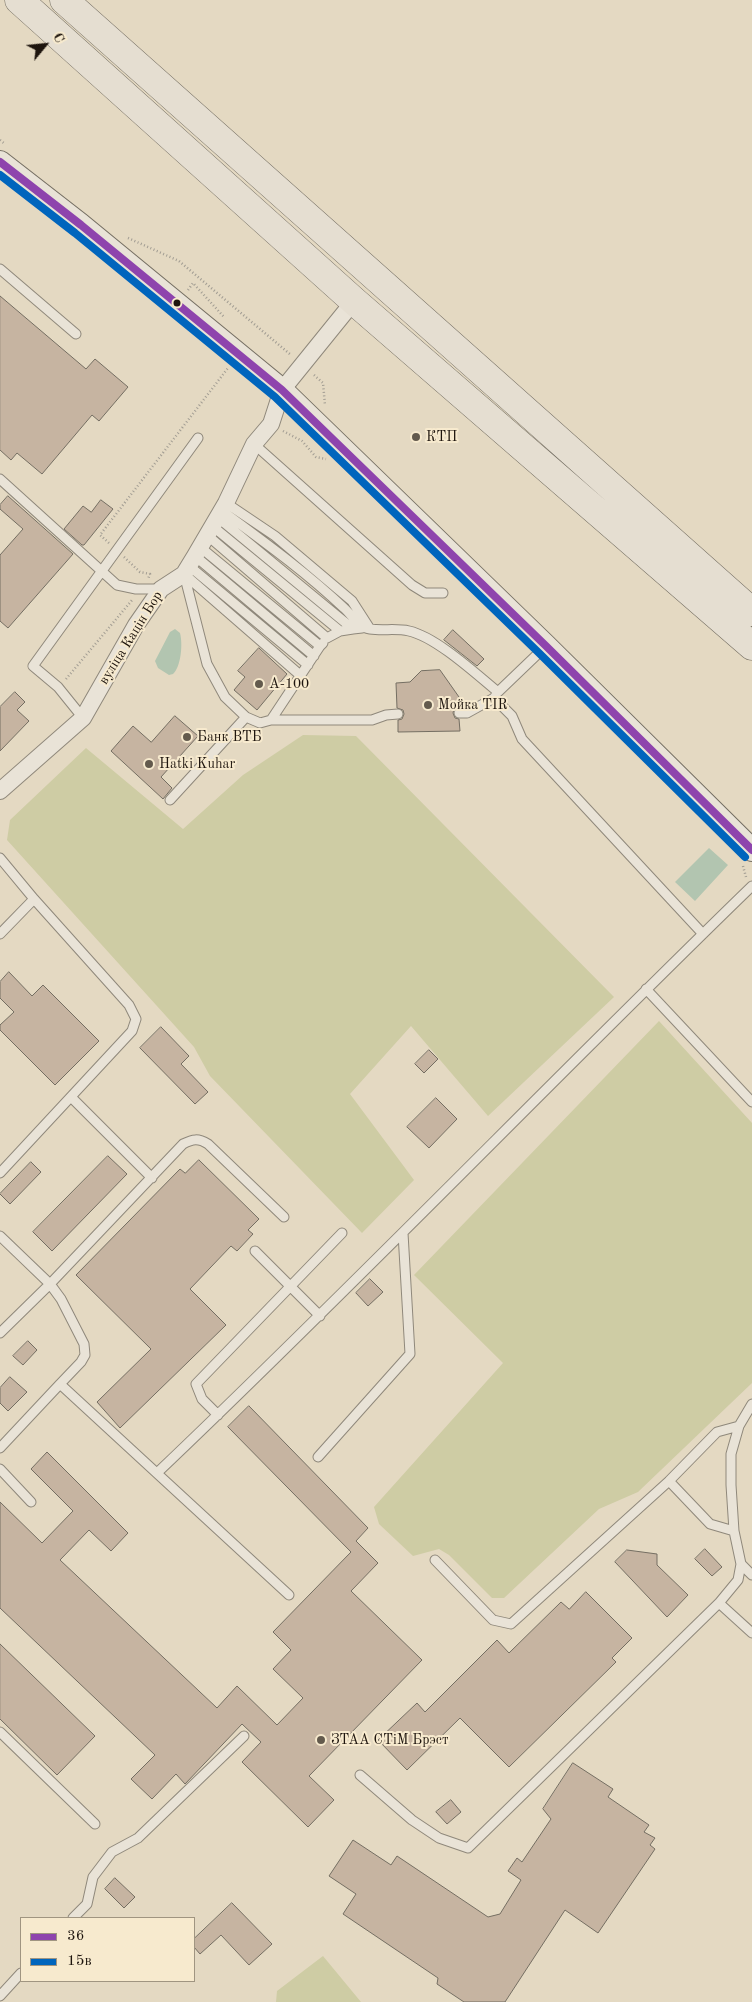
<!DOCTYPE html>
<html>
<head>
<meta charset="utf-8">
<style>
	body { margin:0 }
	#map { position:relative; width:752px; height:2002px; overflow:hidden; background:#e4d9c2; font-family:"Old Standard TT",serif }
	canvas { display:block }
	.legend { position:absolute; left:20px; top:1917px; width:175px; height:65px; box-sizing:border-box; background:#f7eace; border:1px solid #a09581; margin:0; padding:6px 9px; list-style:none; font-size:15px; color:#1e150e }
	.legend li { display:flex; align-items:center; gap:10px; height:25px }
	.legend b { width:25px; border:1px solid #a09581 }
	.north { position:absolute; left:20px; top:20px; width:50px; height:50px; -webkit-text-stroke:4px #f7eace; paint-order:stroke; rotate:62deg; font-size:14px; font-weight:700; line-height:20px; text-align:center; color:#1e150e }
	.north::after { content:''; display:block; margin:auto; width:18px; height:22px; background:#1e150e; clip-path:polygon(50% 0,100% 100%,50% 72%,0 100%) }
</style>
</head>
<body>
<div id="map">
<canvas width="752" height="2002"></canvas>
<ul class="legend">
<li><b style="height:6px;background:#8e44ad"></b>36</li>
<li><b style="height:6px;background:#0065bd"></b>15в</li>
</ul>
<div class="north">С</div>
</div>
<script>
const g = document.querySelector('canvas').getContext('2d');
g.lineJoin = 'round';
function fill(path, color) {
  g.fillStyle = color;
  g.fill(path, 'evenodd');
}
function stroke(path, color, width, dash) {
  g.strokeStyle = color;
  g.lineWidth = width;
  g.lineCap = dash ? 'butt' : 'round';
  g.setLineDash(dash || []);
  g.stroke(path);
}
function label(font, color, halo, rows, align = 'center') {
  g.font = font + ' "Old Standard TT",serif';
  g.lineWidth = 4;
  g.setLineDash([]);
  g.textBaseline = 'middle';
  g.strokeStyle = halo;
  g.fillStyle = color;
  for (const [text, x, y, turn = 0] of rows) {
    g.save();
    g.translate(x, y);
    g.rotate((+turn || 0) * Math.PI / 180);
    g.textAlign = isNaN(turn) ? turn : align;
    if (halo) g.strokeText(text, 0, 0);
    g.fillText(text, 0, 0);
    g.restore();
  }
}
fill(new Path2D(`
	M303,735L356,736L614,997L488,1116L411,1026L350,1094L414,1180L362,1233L210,1076L194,1047L7,840L10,820L86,748L183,829L243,775Z
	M659,1021L752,1123V1383L638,1492L599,1509L504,1598H492L449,1555L439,1549L413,1556L379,1524L374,1507L503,1363L414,1275Z
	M323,1956L361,2002H276L277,1991Z`), '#cecca4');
fill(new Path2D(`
	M175,629L180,633C183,644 181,667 173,674L169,675L158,668L155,661L170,632Z
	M709,848L728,865L695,901L675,882Z`), '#b2c5b0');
const building = new Path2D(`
	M0,296L86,369L95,359L128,387L99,421L92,415L42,474L17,453L11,460L0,450Z
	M8,496L73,554L8,628L0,621V555L23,529L0,509V505Z
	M101,500L113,509L84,545H82L64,529L83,506L91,512Z
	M453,630L484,659L477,666L444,640Z
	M259,648L287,674L257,710L234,690L245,677L238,671Z
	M440,670L459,697V707L454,709L453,713L455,718L459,719L460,731L398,732V720L402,719L404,714L403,710L397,708L396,683L410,682L421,671Z
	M15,692L25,702L17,710L29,721L0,751V707Z
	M175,716L198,736L161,777L172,788L163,799L111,751L133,726L151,742Z
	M9,972L32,996L43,985L99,1041L55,1085L0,1030V1025L14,1012L0,998V982Z
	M161,1027L189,1056L181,1064L208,1092L195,1104L140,1048Z
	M429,1050L438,1059L424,1073L415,1064Z
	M436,1098L457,1119L429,1148L407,1127Z
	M108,1156L127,1174L52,1251L33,1232Z
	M199,1160L259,1219L248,1230L253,1234L237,1251L231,1246L190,1289L226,1325L120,1428L97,1402L151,1349L76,1275L180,1169L185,1173Z
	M31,1162L41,1172L10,1204L0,1194Z
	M370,1279L383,1292L368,1306L356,1293Z
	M28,1341L37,1350L23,1365L13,1356Z
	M10,1377L27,1392L8,1411L0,1403V1388Z
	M249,1406L368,1528L356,1541L378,1563L351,1591L422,1660L309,1776L334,1800L308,1827L242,1762L261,1742L242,1724L185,1784L176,1774L152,1799L131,1779L155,1755L0,1608V1502L42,1543L73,1511L31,1469L47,1452L128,1533L111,1551L89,1530L60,1560L217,1708L237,1686L277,1725L303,1698L273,1669L291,1650L273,1632L351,1552L228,1427Z
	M705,1549L722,1567L712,1576L695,1559Z
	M627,1550L657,1554V1565L688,1595L667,1617L615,1562Z
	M586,1592L632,1638L612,1658L616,1662L509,1767L460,1718L407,1770L378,1740L417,1703L425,1712L497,1640L509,1653L561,1602L569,1609Z
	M0,1644L95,1736L57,1775L0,1719Z
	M573,1763L613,1789L608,1797L649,1825L644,1832L655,1838L650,1845L655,1849L598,1933L565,1910L505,2002H464L437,1984L438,1978L343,1914L356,1894L329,1876L353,1840L391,1865L397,1856L488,1917L500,1914L521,1880L508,1871L517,1858L522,1862L551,1819L543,1809Z
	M451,1800L461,1812L447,1824L436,1812Z
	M115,1878L135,1897L124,1908L105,1889Z
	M232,1903L272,1944L249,1965L221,1935L200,1954L194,1947V1939Z`);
fill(building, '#c6b4a1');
stroke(building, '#746e62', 1);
const lane = new Path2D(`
	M0,269L76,334
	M254,444L412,585L425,593H443
	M0,479L117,585L136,589H161
	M226,503L275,536L352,601L370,629C383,631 396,628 409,631C436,637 475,673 498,692L546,646
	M221,510C263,541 306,572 344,608C353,616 358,627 370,629
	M216,516L353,629L362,628
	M211,525L340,631
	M207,535L327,638L340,631L353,629
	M200,547L320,646L323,643
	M195,556L314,656
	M188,565L308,665
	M184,574L207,664L225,697L246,717L260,723L271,720L320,646
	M184,574L300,675
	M494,698L512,716L522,739L703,934
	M459,713H467L494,698L496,695
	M83,718L58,687L33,666L198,438
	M271,720H372L386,715L398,714
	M170,800L246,717
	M0,858L34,899
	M0,934L34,899L129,1005L136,1019L132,1031L0,1173
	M646,989L752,1102
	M71,1097L152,1178
	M0,1236L50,1284L61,1299L84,1344L85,1355L81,1362L60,1384L289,1595
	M255,1251L320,1316
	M0,1333L50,1284L183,1144C193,1139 198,1138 208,1144L284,1217
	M218,1415L202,1399L196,1384L342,1233
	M0,1448L60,1384
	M318,1457L410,1354L403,1233
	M0,1469L31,1502
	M157,1473C359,1281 552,1080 752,886
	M669,1481L710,1524L734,1531
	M435,1560L493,1620L511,1624L669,1481L717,1432L739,1426
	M741,1564L752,1575
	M719,1603L752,1633
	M0,1732L95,1824
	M360,1775L412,1820L439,1838L468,1848L719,1603L738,1580L741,1564L734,1531L731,1485V1454L739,1426L752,1404
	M73,1918L87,1904L93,1877L112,1852L138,1838L244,1736
	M0,1996L21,1973`);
const street = new Path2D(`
	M0,791L83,718L136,625L161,589L184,574L195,556L226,503L254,444L271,424L282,390L354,301`);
const secondary = new Path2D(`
	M0,162L81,225L282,390L546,646L752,850`);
const highway = new Path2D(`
	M19,0L354,301L752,646
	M64,0L752,612`);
stroke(lane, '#8f887b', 11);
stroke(street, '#8f887b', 18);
stroke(secondary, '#746e62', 24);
stroke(highway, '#746e62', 29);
stroke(new Path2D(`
	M0,140L5,144
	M128,238L179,261L291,355
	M188,290L193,283L224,317
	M314,375L323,383L325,405
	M283,431L302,441L316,457L326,459
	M109,543L100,535L228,368
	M124,557L140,572L150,574L148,579
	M66,679L133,599
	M743,866L746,877`), '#a29d93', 2.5, [1, 2.5]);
stroke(lane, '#e9e3d7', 9);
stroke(street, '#e9e3d7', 16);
stroke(secondary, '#e9e3d7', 22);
stroke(highway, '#e5ded1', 28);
stroke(new Path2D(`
	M0,162L81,225L282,390L546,646L752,850`), '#8e44ad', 8);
stroke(new Path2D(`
	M0,175L75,233L275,397L539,653L745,857`), '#0065bd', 8);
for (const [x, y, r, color] of [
	[177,303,4.5,"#1e150e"],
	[416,437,5,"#635a4d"],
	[259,684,5,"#635a4d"],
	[428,705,5,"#635a4d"],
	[187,737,5,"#635a4d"],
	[149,764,5,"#635a4d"],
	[321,1740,5,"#635a4d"]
]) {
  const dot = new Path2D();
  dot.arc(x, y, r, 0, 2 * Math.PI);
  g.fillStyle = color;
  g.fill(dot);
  stroke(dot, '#f7eace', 2);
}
label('14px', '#1e150e', '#f7eace', [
	["КТП",426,437],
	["А-100",269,684],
	["Мойка TIR",438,705],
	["Банк ВТБ",197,737],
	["Hatki Kuhar",159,764],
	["ЗТАА СТіМ Брэст",331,1740]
], 'left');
label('14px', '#1e150e', '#f7eace', [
	["вуліца Кацін Бор",131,638,-58]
]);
</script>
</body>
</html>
